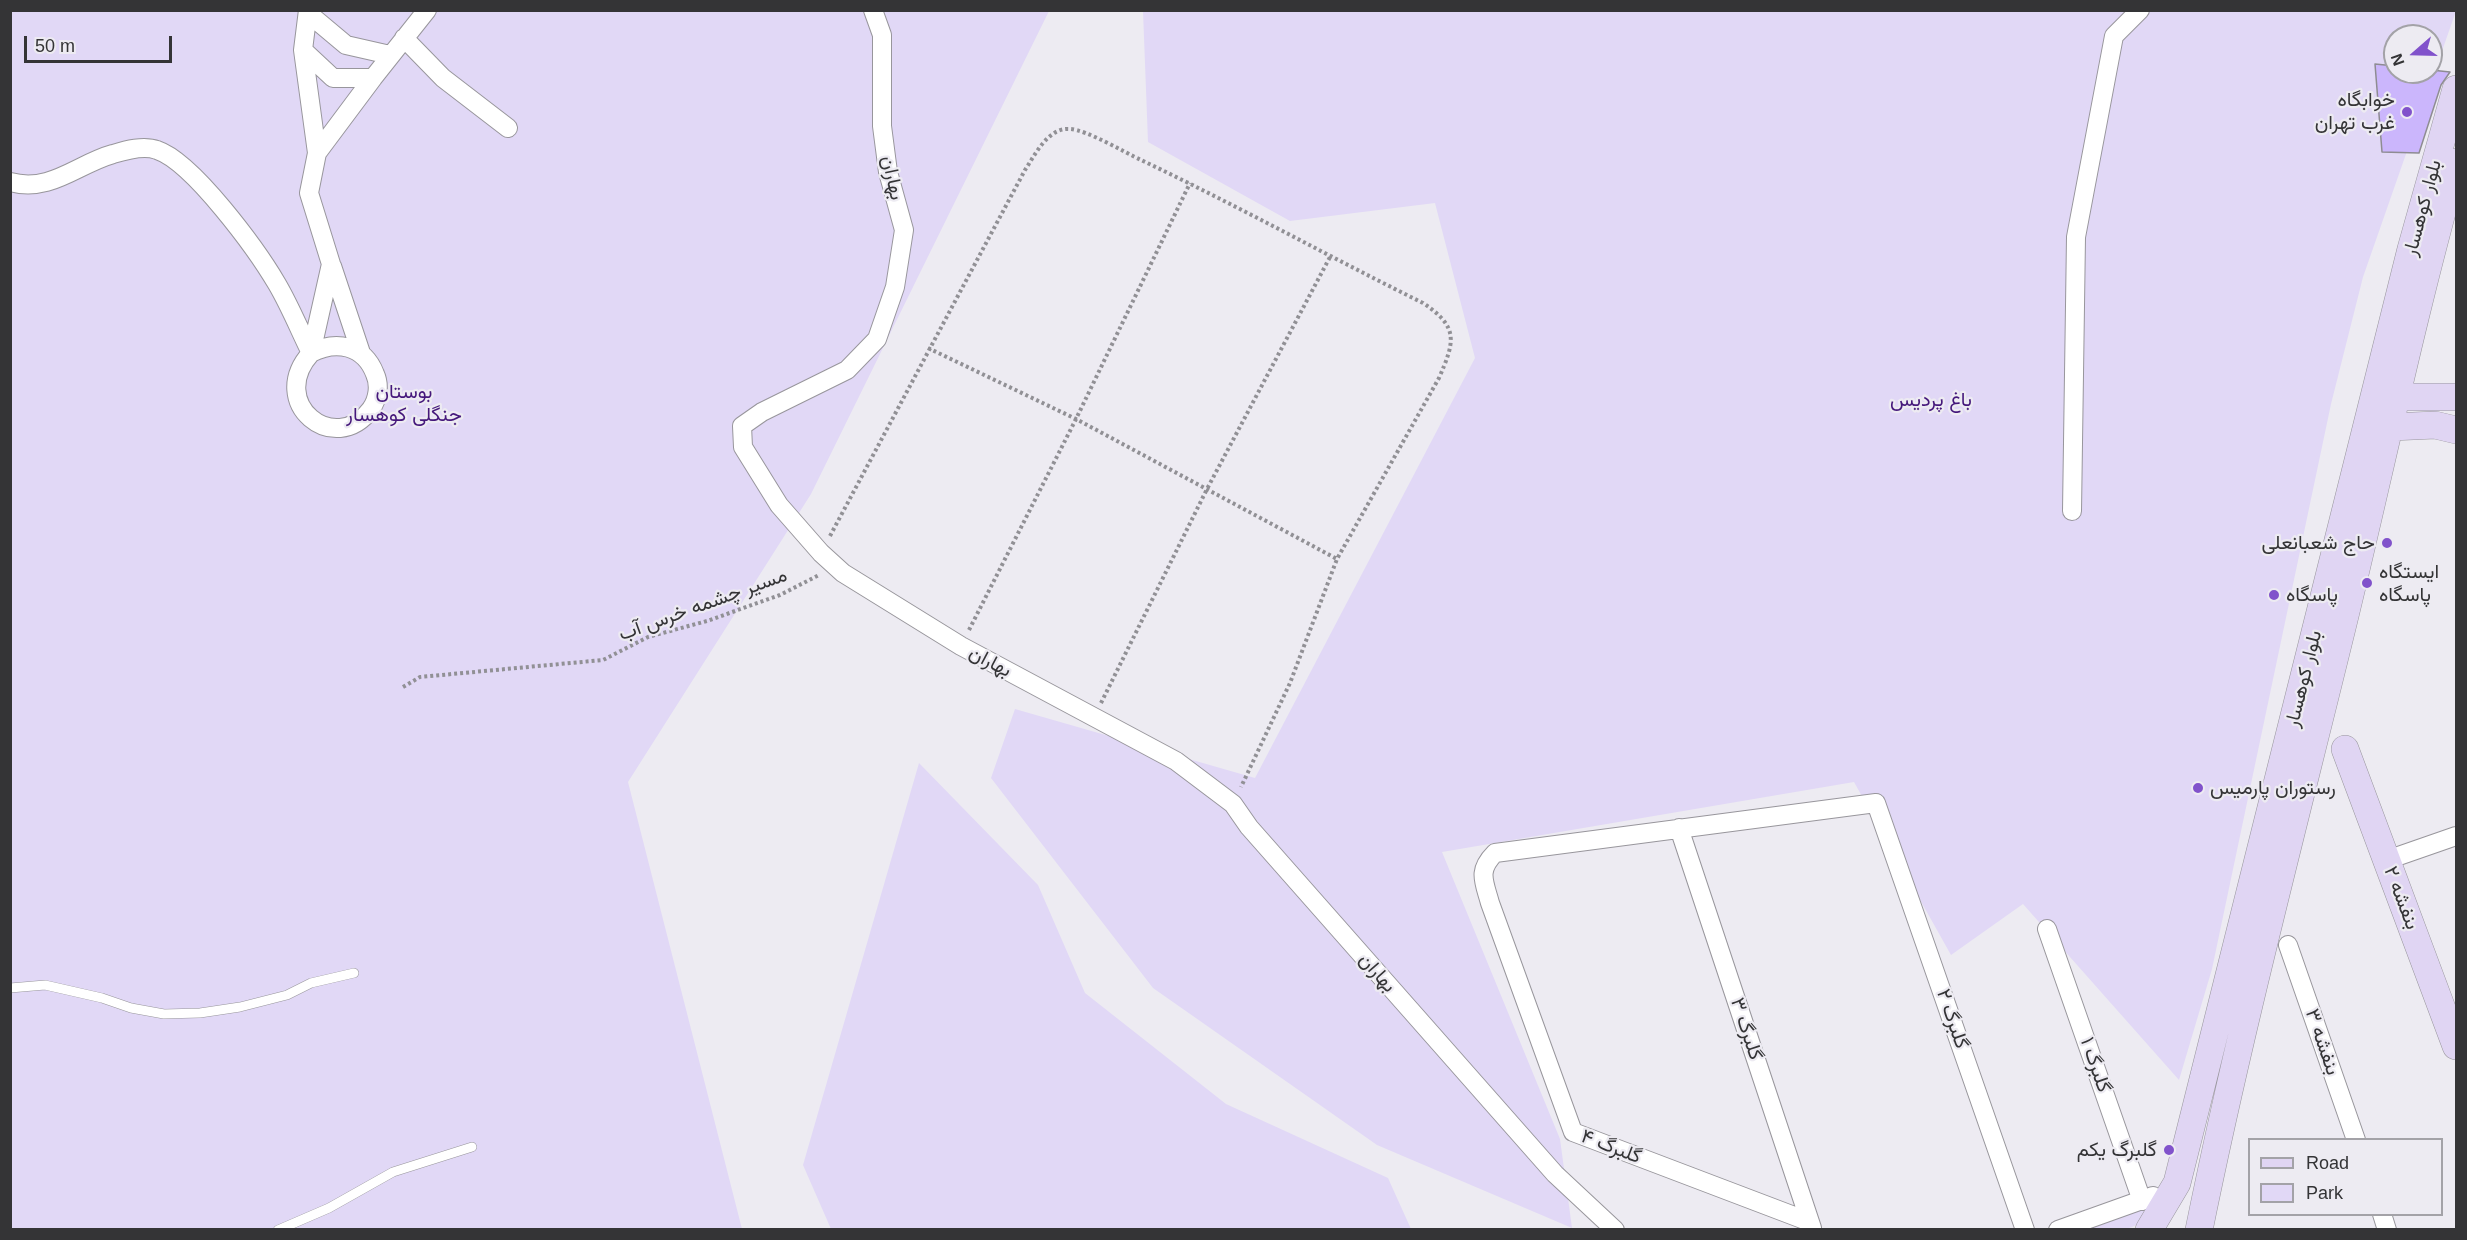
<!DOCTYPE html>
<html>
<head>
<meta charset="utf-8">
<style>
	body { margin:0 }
	#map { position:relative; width:2467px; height:1240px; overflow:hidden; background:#edebf2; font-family:Helvetica,sans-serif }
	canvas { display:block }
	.frame { position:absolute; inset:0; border:12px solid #343436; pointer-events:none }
	.legend { position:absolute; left:2248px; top:1138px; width:195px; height:78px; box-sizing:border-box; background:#edebf2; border:2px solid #a3a2a7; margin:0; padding:8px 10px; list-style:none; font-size:18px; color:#343436 }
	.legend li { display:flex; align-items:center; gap:12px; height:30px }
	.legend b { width:30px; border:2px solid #a3a2a7 }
	.north { position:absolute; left:2383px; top:24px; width:60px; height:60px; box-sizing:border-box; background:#edebf2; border:2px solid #a3a2a7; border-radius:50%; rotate:250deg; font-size:16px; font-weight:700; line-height:24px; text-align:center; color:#343436 }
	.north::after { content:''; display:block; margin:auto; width:21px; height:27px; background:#8152cb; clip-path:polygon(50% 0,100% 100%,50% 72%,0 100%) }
	.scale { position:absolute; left:24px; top:36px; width:148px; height:27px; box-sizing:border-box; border:3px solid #343436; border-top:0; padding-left:8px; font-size:18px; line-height:21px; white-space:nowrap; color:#343436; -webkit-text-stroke:4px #edebf2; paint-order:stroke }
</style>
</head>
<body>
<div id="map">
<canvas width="2467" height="1240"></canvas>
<div class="frame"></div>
<ul class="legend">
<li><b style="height:8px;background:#e0d5f3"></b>Road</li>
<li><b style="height:16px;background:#e1d8f6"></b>Park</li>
</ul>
<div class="north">N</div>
<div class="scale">50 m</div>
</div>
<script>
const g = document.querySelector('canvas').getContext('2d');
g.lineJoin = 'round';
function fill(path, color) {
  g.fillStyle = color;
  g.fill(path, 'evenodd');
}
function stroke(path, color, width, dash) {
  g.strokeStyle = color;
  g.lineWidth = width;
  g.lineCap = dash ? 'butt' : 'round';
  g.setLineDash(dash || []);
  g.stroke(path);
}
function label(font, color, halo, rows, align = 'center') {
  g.font = font + ' Helvetica,Vazirmatn,sans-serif';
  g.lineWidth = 4.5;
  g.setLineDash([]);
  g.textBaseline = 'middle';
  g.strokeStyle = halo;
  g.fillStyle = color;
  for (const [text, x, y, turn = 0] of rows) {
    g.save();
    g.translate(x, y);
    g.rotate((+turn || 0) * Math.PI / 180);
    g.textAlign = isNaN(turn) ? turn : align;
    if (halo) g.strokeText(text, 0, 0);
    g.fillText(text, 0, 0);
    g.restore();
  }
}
fill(new Path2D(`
	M10,11H1049L811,494L628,782L742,1229H11Z
	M1143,11H2456L2363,277L2331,404L2212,969L2179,1080L2023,904L1951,955L1854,782L1442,852L1560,1139L1572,1228L1377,1145L1153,988L991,778L1015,709L1255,778L1475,358L1435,203L1290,221L1148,142ZM2395,36H2431V72H2395Z
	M919,763L1038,885L1085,993L1226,1104L1388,1178L1411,1229H831L803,1165Z
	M2159,1201C2133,1237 2125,1229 2085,1230Z`), '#e1d8f6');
const building = new Path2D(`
	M2375,64L2395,66V72H2431V70L2450,72L2441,85L2419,153L2382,152Z`);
fill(building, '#cbb6fc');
stroke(building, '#8e8c92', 1.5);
const lane = new Path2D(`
	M10,988L45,985L102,998L131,1008L164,1014L200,1013L240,1007L287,995L311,983L354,973
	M278,1230L329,1208L393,1172L472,1147`);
const street = new Path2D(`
	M308,10L303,50L317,153L309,193L331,264L311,353C266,403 335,458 371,409C378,399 380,385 375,374C364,345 336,340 311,353
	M873,10L882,35V126L888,172L904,230L895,287L877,339L847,370L762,412L742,426L743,447L779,505L821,553L843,573L961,646L1176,761L1233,804L1249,827L1555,1174L1615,1230
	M309,14L346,45L390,55
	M404,38L443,78L508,128
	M303,50L333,78H373L427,10
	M317,153L373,78
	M10,182C51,193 77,164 113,154C126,150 144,145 157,150C193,162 257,250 277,284C290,306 300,331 311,353
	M332,266L361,353
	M2072,511L2076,237L2114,36L2140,10
	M1679,828L1812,1228
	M2387,860L2456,836
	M2047,929L2142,1201
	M2288,945L2356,1140
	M2382,1214L2387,1230
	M1810,1222L1573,1132L1490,903C1484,881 1477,871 1495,853L1876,803L2025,1230
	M2058,1230L2153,1196`);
const secondary = new Path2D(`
	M2397,397H2456
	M2391,427L2435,425L2456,430
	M2345,749L2456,1046
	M2149,1230L2177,1183L2411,249L2456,89
	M2199,1230C2240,1028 2293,828 2342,628C2380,473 2412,316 2456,162`);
stroke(lane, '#98969c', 10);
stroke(street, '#98969c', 20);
stroke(secondary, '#98969c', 28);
stroke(new Path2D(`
	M928,348L1076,419L1337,559
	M830,536L1025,170C1035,155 1048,127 1070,129C1087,130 1124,152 1141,160C1236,205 1328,256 1423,303C1459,327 1455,341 1439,378L1337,559L1290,683L1241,787
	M969,630L1076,419L1190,183
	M403,687L420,677L603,660L648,637L707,621L780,595L819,575
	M1101,703L1207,489L1330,257`), '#919095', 4, [3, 3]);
stroke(lane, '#fff', 9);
stroke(street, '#fff', 18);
stroke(secondary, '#e0d5f3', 27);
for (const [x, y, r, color] of [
	[2407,112,6,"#8152cb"],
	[2387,543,6,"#8152cb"],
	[2367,583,6,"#8152cb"],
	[2274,595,6,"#8152cb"],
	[2198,788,6,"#8152cb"],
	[2169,1150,6,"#8152cb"]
]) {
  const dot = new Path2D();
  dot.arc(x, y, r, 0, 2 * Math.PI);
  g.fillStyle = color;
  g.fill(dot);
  stroke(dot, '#edebf2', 2);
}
label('20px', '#343436', '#edebf2', [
	["خوابگاه",2395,100],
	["غرب تهران",2395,123],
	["حاج شعبانعلی",2375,543],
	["ایستگاه",2379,572,"left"],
	["پاسگاه",2379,595,"left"],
	["پاسگاه",2286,595,"left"],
	["رستوران پارمیس",2210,788,"left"],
	["گلبرگ یکم",2157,1150]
], 'right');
label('20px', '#343436', '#edebf2', [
	["بهاران",892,178,78],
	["بلوار کوهسار",2423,208,-75],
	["مسیر چشمه خرس آب",703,605,-20],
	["بهاران",990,662,28],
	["بلوار کوهسار",2304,679,-76],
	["بنفشه ۲",2401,898,69],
	["بهاران",1377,973,49],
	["گلبرگ ۲",1952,1019,71],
	["گلبرگ ۳",1746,1029,72],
	["بنفشه ۳",2322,1042,71],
	["گلبرگ ۱",2095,1065,71],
	["گلبرگ ۴",1611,1147,21]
]);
label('20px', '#45187b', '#edebf2', [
	["بوستان",404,392],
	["جنگلی کوهسار",404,415],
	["باغ پردیس",1931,400]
]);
</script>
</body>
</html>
